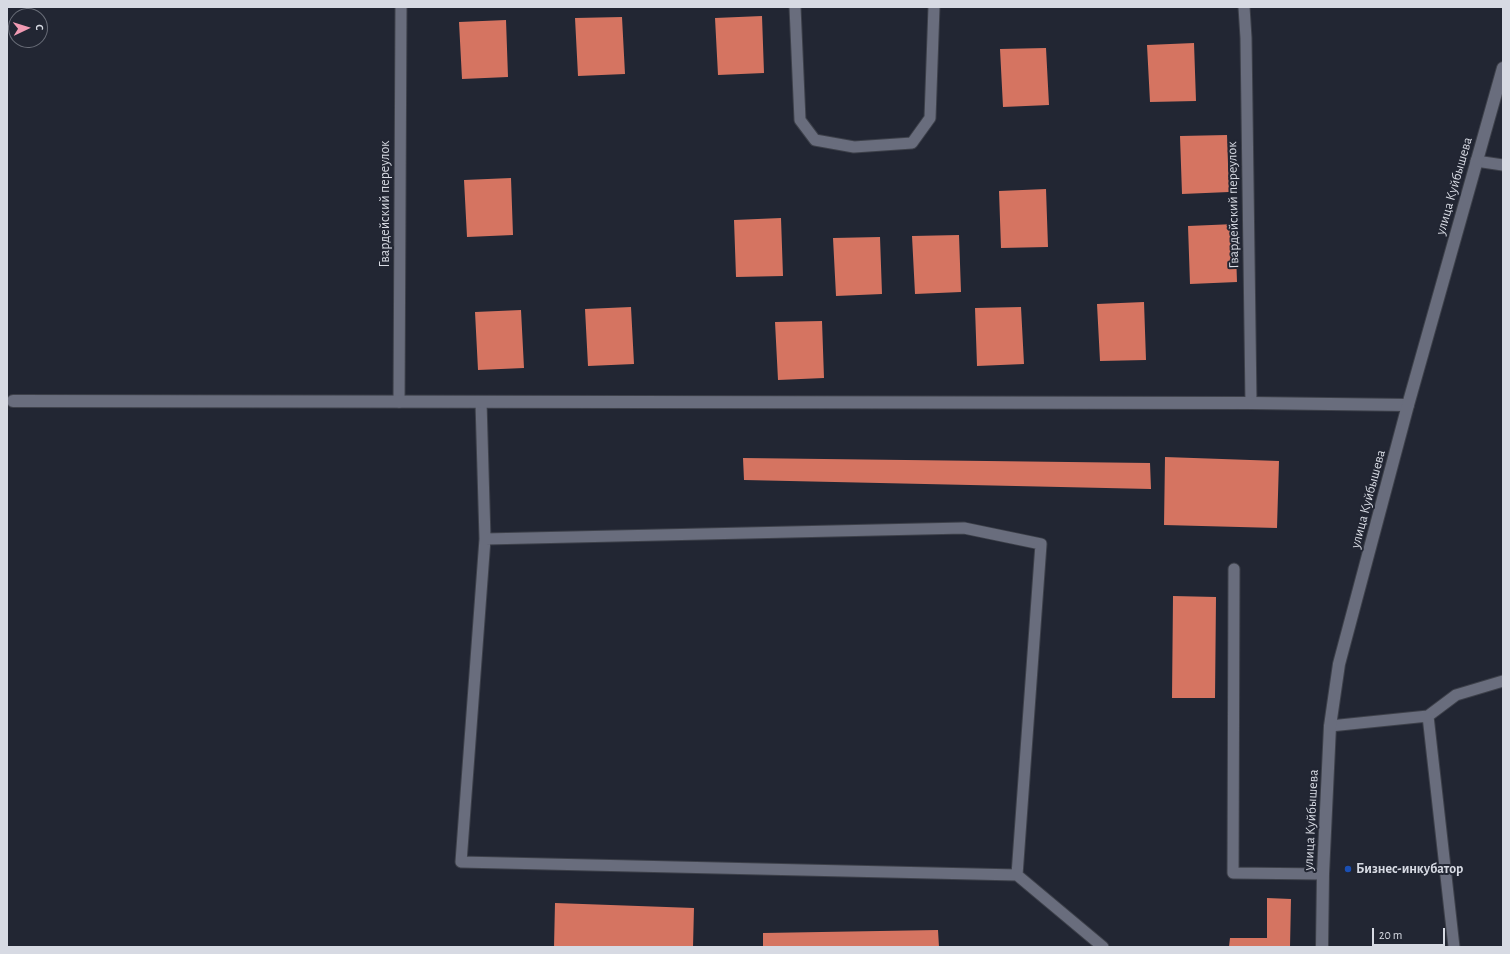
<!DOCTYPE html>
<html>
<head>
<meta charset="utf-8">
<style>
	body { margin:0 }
	#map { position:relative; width:1510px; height:954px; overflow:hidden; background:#222633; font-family:"Alegreya Sans",sans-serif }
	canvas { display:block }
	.frame { position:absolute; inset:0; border:8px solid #d7dae3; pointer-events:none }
	.north { position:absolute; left:8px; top:8px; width:40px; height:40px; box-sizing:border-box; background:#222633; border:1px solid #6a6e79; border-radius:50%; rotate:86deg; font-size:11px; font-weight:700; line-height:16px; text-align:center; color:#d7dae3 }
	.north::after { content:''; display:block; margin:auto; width:14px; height:18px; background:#f19ab3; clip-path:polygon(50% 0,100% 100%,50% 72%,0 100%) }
	.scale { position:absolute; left:1372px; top:928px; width:73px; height:18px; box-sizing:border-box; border:2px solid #d7dae3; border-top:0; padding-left:5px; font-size:12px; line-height:14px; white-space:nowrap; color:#d7dae3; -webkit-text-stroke:3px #222633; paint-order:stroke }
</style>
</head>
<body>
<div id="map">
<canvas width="1510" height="954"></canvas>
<div class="frame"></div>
<div class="north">С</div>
<div class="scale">20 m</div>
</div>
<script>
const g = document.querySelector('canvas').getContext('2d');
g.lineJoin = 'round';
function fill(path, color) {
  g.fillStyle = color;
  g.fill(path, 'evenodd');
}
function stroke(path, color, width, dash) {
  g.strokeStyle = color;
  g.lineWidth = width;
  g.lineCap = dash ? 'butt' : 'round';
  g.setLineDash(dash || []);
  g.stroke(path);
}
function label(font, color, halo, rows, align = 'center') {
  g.font = font + ' "Alegreya Sans",sans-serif';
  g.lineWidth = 4;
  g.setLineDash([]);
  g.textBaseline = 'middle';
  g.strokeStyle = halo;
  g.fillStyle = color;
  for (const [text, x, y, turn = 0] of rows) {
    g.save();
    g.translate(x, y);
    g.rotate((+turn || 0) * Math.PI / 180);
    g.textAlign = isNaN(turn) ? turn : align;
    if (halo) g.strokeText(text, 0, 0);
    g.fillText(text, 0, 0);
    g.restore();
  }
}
fill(new Path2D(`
	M762,16L764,73L718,75L715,18Z
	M622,17L625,74L578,76L575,18Z
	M506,20L508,77L462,79L459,22Z
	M1194,43L1196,101L1150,102L1147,45Z
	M1046,48L1049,105L1003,107L1000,49Z
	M1227,135L1229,192L1182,194L1180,136Z
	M511,178L513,235L467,237L464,180Z
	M1046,189L1048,247L1001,248L999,191Z
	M781,218L783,276L736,277L734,220Z
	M1235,224L1237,282L1190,284L1188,226Z
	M959,235L961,292L915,294L912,236Z
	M880,237L882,294L836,296L833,238Z
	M1144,302L1146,360L1100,361L1097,304Z
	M631,307L634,364L588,366L585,309Z
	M1021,307L1024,364L977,366L975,308Z
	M521,310L524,368L478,370L475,312Z
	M822,321L824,378L778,380L775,322Z
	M1165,457L1279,461L1277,528L1164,525Z
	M743,458L1150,463L1151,489L744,480Z
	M1173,596L1216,597L1215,698H1172Z
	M1267,898L1291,899L1290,947H1229L1230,938H1267Z
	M555,903L694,908L693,947H554Z
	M938,930L939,947H763V933Z`), '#d57461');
const lane = new Path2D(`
	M795,7L800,120L815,140L854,147L912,143L930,118L934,7
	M1244,7L1246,38L1251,403
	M1476,161L1503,165
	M399,402L401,7
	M481,402L485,539
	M1234,569L1233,873L1323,874
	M1428,716L1456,695L1503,681
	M1330,726L1428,716L1454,947
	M1017,875L1041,544L964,528L485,539L461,862L1017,875L1103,947`);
const street = new Path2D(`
	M13,401L1251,403L1408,405`);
const secondary = new Path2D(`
	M1322,947L1323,874L1330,726L1339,664L1408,405L1503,68`);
stroke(lane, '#3d404a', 13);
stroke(street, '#3d404a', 14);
stroke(secondary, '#3d404a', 14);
stroke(lane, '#696d7d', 11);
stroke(street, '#696d7d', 12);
stroke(secondary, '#696d7d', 12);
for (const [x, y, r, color] of [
	[1348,869,4,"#1a4fb4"]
]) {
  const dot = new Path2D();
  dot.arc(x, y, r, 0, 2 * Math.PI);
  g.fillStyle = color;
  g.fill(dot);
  stroke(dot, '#222633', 1.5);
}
label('14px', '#d7dae3', '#222633', [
	["улица Куйбышева",1454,186,-74],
	["Гвардейский переулок",385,204,-90],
	["Гвардейский переулок",1233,205,-91],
	["улица Куйбышева",1368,499,-75],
	["улица Куйбышева",1311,820,-87]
]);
label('bold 14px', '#d7dae3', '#222633', [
	["Бизнес-инкубатор",1356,869]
], 'left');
</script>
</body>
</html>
